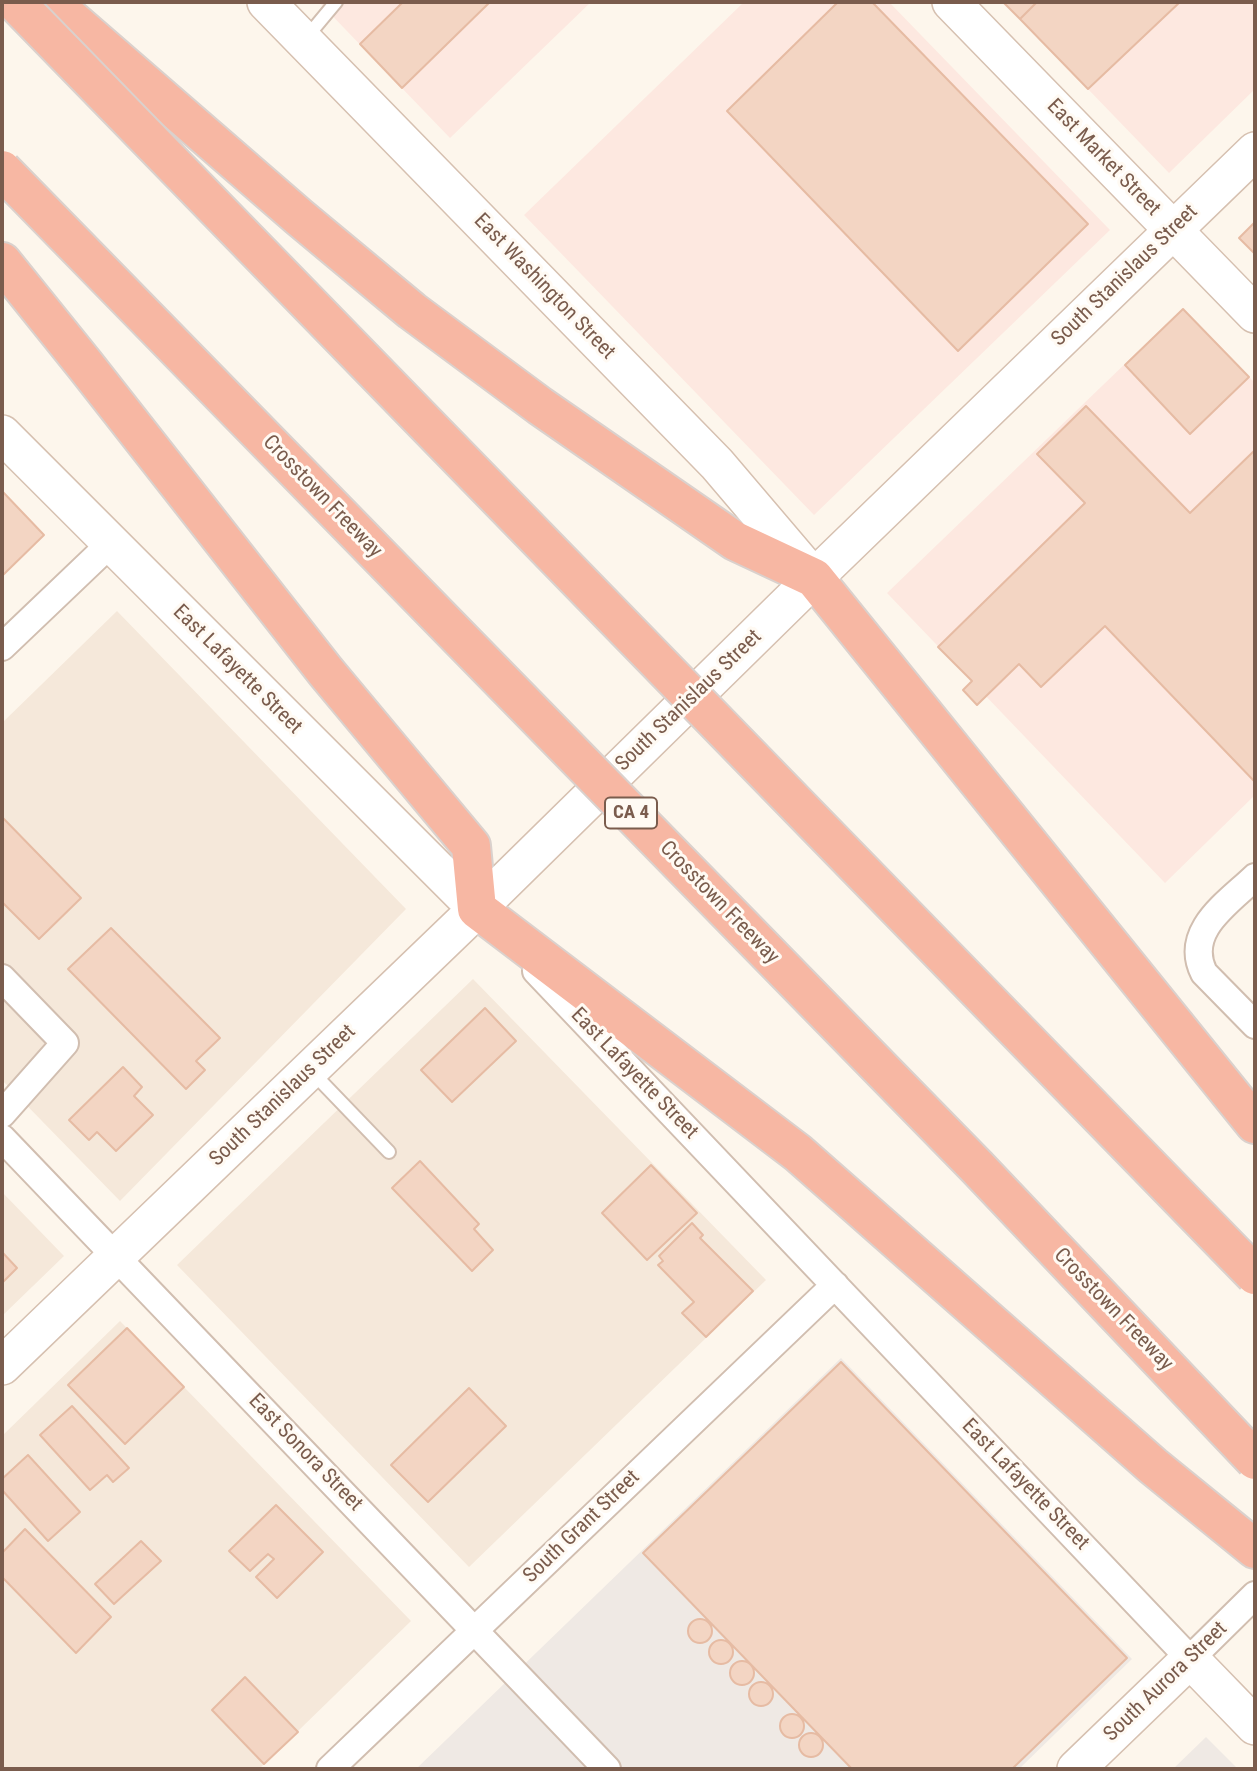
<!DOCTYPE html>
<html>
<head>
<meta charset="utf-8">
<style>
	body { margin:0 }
	#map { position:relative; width:1257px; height:1771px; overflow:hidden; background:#fdf6ec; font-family:"Roboto Condensed",sans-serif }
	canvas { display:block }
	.frame { position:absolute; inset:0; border:4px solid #7a5c4d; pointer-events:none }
</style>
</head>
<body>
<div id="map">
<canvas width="1257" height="1771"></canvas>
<div class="frame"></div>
</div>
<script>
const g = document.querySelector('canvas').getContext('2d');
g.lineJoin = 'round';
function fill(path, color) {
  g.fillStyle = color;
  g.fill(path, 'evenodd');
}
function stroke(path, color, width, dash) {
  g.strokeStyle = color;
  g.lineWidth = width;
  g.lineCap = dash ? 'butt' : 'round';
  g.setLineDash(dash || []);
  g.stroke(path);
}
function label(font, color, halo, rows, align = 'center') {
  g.font = font + ' "Roboto Condensed",sans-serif';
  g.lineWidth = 6;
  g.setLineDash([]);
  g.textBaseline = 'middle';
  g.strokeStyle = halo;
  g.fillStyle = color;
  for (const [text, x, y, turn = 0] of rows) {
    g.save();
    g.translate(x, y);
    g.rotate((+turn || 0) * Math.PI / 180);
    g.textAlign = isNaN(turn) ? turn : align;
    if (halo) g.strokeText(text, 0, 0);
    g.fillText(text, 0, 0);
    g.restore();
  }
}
fill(new Path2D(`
	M117,611L406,909L120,1201L2,1080V723Z
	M473,979L766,1280L469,1567L177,1265Z
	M2,1192L64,1256L2,1316Z
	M120,1321L411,1621L259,1769H2V1436Z`), '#f5e8da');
fill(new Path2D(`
	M319,2H591L450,138Z
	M744,2H889L1110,230L814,515L524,215Z
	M1004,2H1255V89L1169,173Z
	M1183,308L1255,383V795L1165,883L887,593Z`), '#fde8e0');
fill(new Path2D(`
	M841,1358L1132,1659L1019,1769H416Z
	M1206,1737L1238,1769H1173Z`), '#efe9e4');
const building = new Path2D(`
	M403,2H490L402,88L360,44Z
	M838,2H872L1088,224L958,351L727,111Z
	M1003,2H1037L1020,19Z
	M1037,2H1180L1088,89L1020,19Z
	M1255,222V254L1239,238Z
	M1183,309L1249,377L1190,434L1125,365Z
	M1086,406L1190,513L1255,450V782L1105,626L1041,687L1019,664L977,705L963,690L972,681L938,647L1085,503L1037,454Z
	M2,491L44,535L2,576Z
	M2,817L81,898L39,939L2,902Z
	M111,928L220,1038L196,1061L205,1070L186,1089L68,969Z
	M485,1008L516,1041L452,1102L421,1070Z
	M123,1067L142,1087L134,1096L153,1115L116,1151L97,1132L89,1140L69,1120Z
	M420,1161L479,1224L474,1229L493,1250L472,1271L392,1188Z
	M651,1165L697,1213L647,1260L602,1213Z
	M692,1223L703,1235L700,1238L753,1291L706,1337L682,1313L694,1302L658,1265L663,1261L659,1256Z
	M2,1252L17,1268L2,1283Z
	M127,1328L184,1387L125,1444L68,1385Z
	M841,1362L1127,1658L1012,1769H852L643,1553Z
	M469,1388L506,1426L428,1502L391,1465Z
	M72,1406L129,1468L113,1482L107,1475L90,1490L40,1435Z
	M28,1455L80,1512L48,1541L2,1490V1479Z
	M276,1505L323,1552L277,1598L256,1577L274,1559L268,1554L250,1571L229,1551Z
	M25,1529L111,1617L76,1653L2,1577V1553Z
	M141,1541L161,1561L114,1604L95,1584Z
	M688 1631a12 12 0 1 1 24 0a12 12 0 1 1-24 0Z
	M709 1652a12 12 0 1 1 24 0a12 12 0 1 1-24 0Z
	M730 1673a12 12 0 1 1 24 0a12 12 0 1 1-24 0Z
	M245,1677L298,1732L264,1764L212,1710Z
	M749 1694a12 12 0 1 1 24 0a12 12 0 1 1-24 0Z
	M780 1726a12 12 0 1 1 24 0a12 12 0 1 1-24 0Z
	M799 1745a12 12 0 1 1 24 0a12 12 0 1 1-24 0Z`);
fill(building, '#f3d5c3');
stroke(building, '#e6bba3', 2);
const lane = new Path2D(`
	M306,38L336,2
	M313,1073L389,1152`);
const street = new Path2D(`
	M2,647L110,544
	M1255,877C1228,903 1183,931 1204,973L1255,1025
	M536,971L1190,1659L1255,1595
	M2,978L65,1043L2,1114
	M2,1138L607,1769
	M330,1769L835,1285`);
const secondary = new Path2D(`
	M266,2L717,464L814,578
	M951,2L1255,314
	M2,434L477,909
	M2,1366L477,909L814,578L1255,151
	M1076,1769L1190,1659L1255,1726`);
const highway = new Path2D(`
	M51,2L299,217L412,311L540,406L735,541L814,578L1255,1124
	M2,262L85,365L326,672L471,846L477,909L798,1153L1153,1466L1255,1549`);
stroke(lane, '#d1beb0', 16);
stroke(street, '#d1beb0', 30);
stroke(secondary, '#d6c0b0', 40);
stroke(highway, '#dad1cd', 42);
stroke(lane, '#fff', 12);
stroke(street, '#fff', 26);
stroke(secondary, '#fff', 37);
stroke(highway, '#f7b7a3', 38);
const highwayBridge = new Path2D(`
	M15,2L1255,1275
	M2,170L977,1167L1255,1460`);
stroke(highwayBridge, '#dad1cd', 42, []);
stroke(highwayBridge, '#f7b7a3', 38);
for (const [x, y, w] of [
	[631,813,52]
]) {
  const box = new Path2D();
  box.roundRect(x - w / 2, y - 15.5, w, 31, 5);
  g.fillStyle = '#fffaf3';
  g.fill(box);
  stroke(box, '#7a5c4d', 2);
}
label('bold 19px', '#7a5c4d', null, [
	["CA 4",631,813]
]);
label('21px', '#7a5c4d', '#fffaf3', [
	["East Market Street",1103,158,46],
	["South Stanislaus Street",1125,276,-44],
	["East Washington Street",544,287,46],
	["Crosstown Freeway",322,497,46],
	["East Lafayette Street",237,670,45],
	["South Stanislaus Street",689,701,-44],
	["Crosstown Freeway",719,903,46],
	["East Lafayette Street",634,1074,46],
	["South Stanislaus Street",283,1096,-44],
	["Crosstown Freeway",1113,1310,46],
	["East Sonora Street",305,1453,46],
	["East Lafayette Street",1025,1485,46],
	["South Grant Street",582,1527,-44],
	["South Aurora Street",1166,1682,-44]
]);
</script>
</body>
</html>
